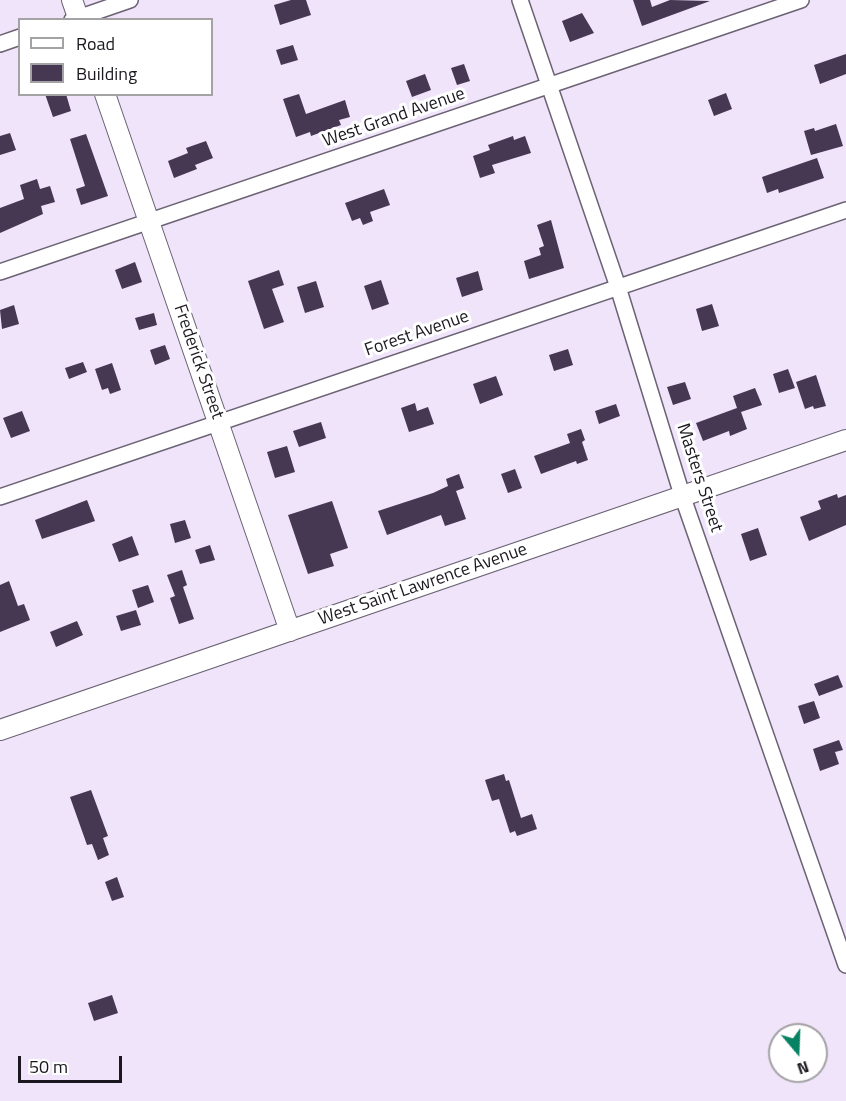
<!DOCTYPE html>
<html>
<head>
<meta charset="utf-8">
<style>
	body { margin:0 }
	#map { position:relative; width:846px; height:1101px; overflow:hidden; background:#efe4f9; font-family:"Titillium Web",sans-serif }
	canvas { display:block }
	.legend { position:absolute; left:18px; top:18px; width:195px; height:78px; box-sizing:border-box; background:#fff; border:2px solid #a4a2a5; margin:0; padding:8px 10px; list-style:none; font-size:18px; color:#1b171e }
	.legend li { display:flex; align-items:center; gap:12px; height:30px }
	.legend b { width:30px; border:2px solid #a4a2a5 }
	.north { position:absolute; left:768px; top:1023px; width:60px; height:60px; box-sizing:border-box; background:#fff; border:2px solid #a4a2a5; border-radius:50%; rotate:161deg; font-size:16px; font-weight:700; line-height:24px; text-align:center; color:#1b171e }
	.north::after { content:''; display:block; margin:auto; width:21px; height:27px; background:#078363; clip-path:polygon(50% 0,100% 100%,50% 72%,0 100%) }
	.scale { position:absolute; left:18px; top:1056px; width:104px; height:27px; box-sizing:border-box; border:3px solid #1b171e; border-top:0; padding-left:8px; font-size:18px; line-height:21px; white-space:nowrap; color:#1b171e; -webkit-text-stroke:4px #fff; paint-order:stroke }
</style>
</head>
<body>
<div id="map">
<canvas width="846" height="1101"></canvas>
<ul class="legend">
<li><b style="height:8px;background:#fff"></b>Road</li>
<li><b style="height:16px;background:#463753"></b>Building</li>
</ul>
<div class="north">N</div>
<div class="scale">50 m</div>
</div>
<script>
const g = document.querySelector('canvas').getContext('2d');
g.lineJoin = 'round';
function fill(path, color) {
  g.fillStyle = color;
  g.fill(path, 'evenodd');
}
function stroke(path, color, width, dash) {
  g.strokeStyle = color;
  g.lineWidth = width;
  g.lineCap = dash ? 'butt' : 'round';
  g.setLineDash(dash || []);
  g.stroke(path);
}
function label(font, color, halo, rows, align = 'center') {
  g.font = font + ' "Titillium Web",sans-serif';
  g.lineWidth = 6;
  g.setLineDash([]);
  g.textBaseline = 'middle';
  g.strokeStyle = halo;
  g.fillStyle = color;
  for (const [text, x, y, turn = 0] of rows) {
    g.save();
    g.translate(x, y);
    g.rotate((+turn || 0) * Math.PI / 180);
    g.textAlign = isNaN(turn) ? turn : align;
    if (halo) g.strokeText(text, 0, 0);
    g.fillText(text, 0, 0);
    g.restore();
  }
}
fill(new Path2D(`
	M291,0H306L311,15L280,25L274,5Z
	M633,0H650L652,7L670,0L710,1L642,26Z
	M582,13L594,33L570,42L562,21Z
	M293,45L298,60L281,65L276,50Z
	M846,54V74L820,84L814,65Z
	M464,64L470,81L457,85L451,68Z
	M425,74L431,90L412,97L406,81Z
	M726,93L732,109L714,116L708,100Z
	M45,94H66L71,111L53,117Z
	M299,94L306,114L345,100L350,117L339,120L341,125L311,136L310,132L296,137L283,99Z
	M836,124L843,146L811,155L804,131L814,128L815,131Z
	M10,133L16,150L0,155V136Z
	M86,134L108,196L81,205L76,189L85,186L70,139Z
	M513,136L514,140L525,136L531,153L492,165L495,173L480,178L473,156L490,150L488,145Z
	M206,141L213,158L195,165L197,169L174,178L168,161L188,153L186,148Z
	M817,158L824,178L779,193L778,189L767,193L762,177Z
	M37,179L40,189L50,186L55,202L41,206L43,214L0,233V208L24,199L20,185Z
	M384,189L390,205L370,212L373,221L363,225L360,218L352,221L345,203Z
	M551,220L564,268L529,279L524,261L541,255L539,248L544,246L537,225Z
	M135,262L142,282L122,289L115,270Z
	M279,270L284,285L272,289L284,322L264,329L248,281Z
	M478,271L483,290L462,297L456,278Z
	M381,280L389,304L372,310L364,286Z
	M316,281L324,307L305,313L297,287Z
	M712,304L719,326L702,331L696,309Z
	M14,305L19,324L2,329L0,310Z
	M154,313L157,325L139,330L135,318Z
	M165,345L170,359L155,365L150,350Z
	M568,349L573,365L554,371L549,355Z
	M83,362L87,372L69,379L65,368Z
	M112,363L121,390L110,394L108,388L102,390L95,369Z
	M788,369L795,388L779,393L773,374Z
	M816,375L826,406L814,409L813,406L805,409L796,382Z
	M496,376L503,395L480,404L473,384Z
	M685,382L691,399L673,405L667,387Z
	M755,388L762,405L741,412L747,429L730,436L729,431L703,441L696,423L737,408L733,396Z
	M415,403L417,411L428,407L434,424L409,432L401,408Z
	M616,404L620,416L599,424L595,411Z
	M22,411L30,431L11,438L3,418Z
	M321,422L326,438L299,447L293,431Z
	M581,429L585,440L582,442L588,460L577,464L576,461L541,474L534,456L570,443L567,434Z
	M287,446L295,472L275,478L267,452Z
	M515,469L522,488L508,493L501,474Z
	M459,474L464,488L456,491L466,519L445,526L441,515L387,535L378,511L433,493L448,486L446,479Z
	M837,494L838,498L846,495V525L809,541L800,517L821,509L818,501Z
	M87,500L95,521L42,539L35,520Z
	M332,501L348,548L330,554L334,566L308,574L288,515Z
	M185,520L191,538L175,543L170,524Z
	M758,528L767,555L750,561L741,534Z
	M132,536L139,555L119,562L112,544Z
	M210,545L215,560L200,564L195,550Z
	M182,570L187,585L183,587L194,619L179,624L170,598L175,596L167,575Z
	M9,581L18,606L24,604L30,620L0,632V585Z
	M148,585L154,602L138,608L132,590Z
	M136,610L141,625L121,631L116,616Z
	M77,621L83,635L56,647L50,632Z
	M838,675L843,687L819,696L814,684Z
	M814,701L820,718L804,724L798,706Z
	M839,740L843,750L835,752L839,764L820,771L813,749Z
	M504,774L506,781L509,780L521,818L532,814L537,829L517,836L515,831L510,833L499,799L492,801L485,780Z
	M91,790L108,836L103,838L109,855L98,860L92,844L87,845L70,797Z
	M117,877L124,897L112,901L105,882Z
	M112,995L118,1013L94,1021L88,1003Z`), '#463753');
const minor = new Path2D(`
	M520,0L618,287L682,495L846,965
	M72,20L130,0
	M0,44L20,37
	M0,272L801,0
	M0,497L846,210`);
const tertiary = new Path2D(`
	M72,0L79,20
	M105,94L290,631
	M0,730L846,440`);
stroke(minor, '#6b6273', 18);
stroke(tertiary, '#6b6273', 22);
stroke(minor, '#fff', 15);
stroke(tertiary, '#fff', 20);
label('18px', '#1b171e', '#fff', [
	["West Grand Avenue",394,118,-19],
	["Forest Avenue",417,334,-19],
	["Frederick Street",198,362,71],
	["Masters Street",699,478,72],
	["West Saint Lawrence Avenue",423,585,-19]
]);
</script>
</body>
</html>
